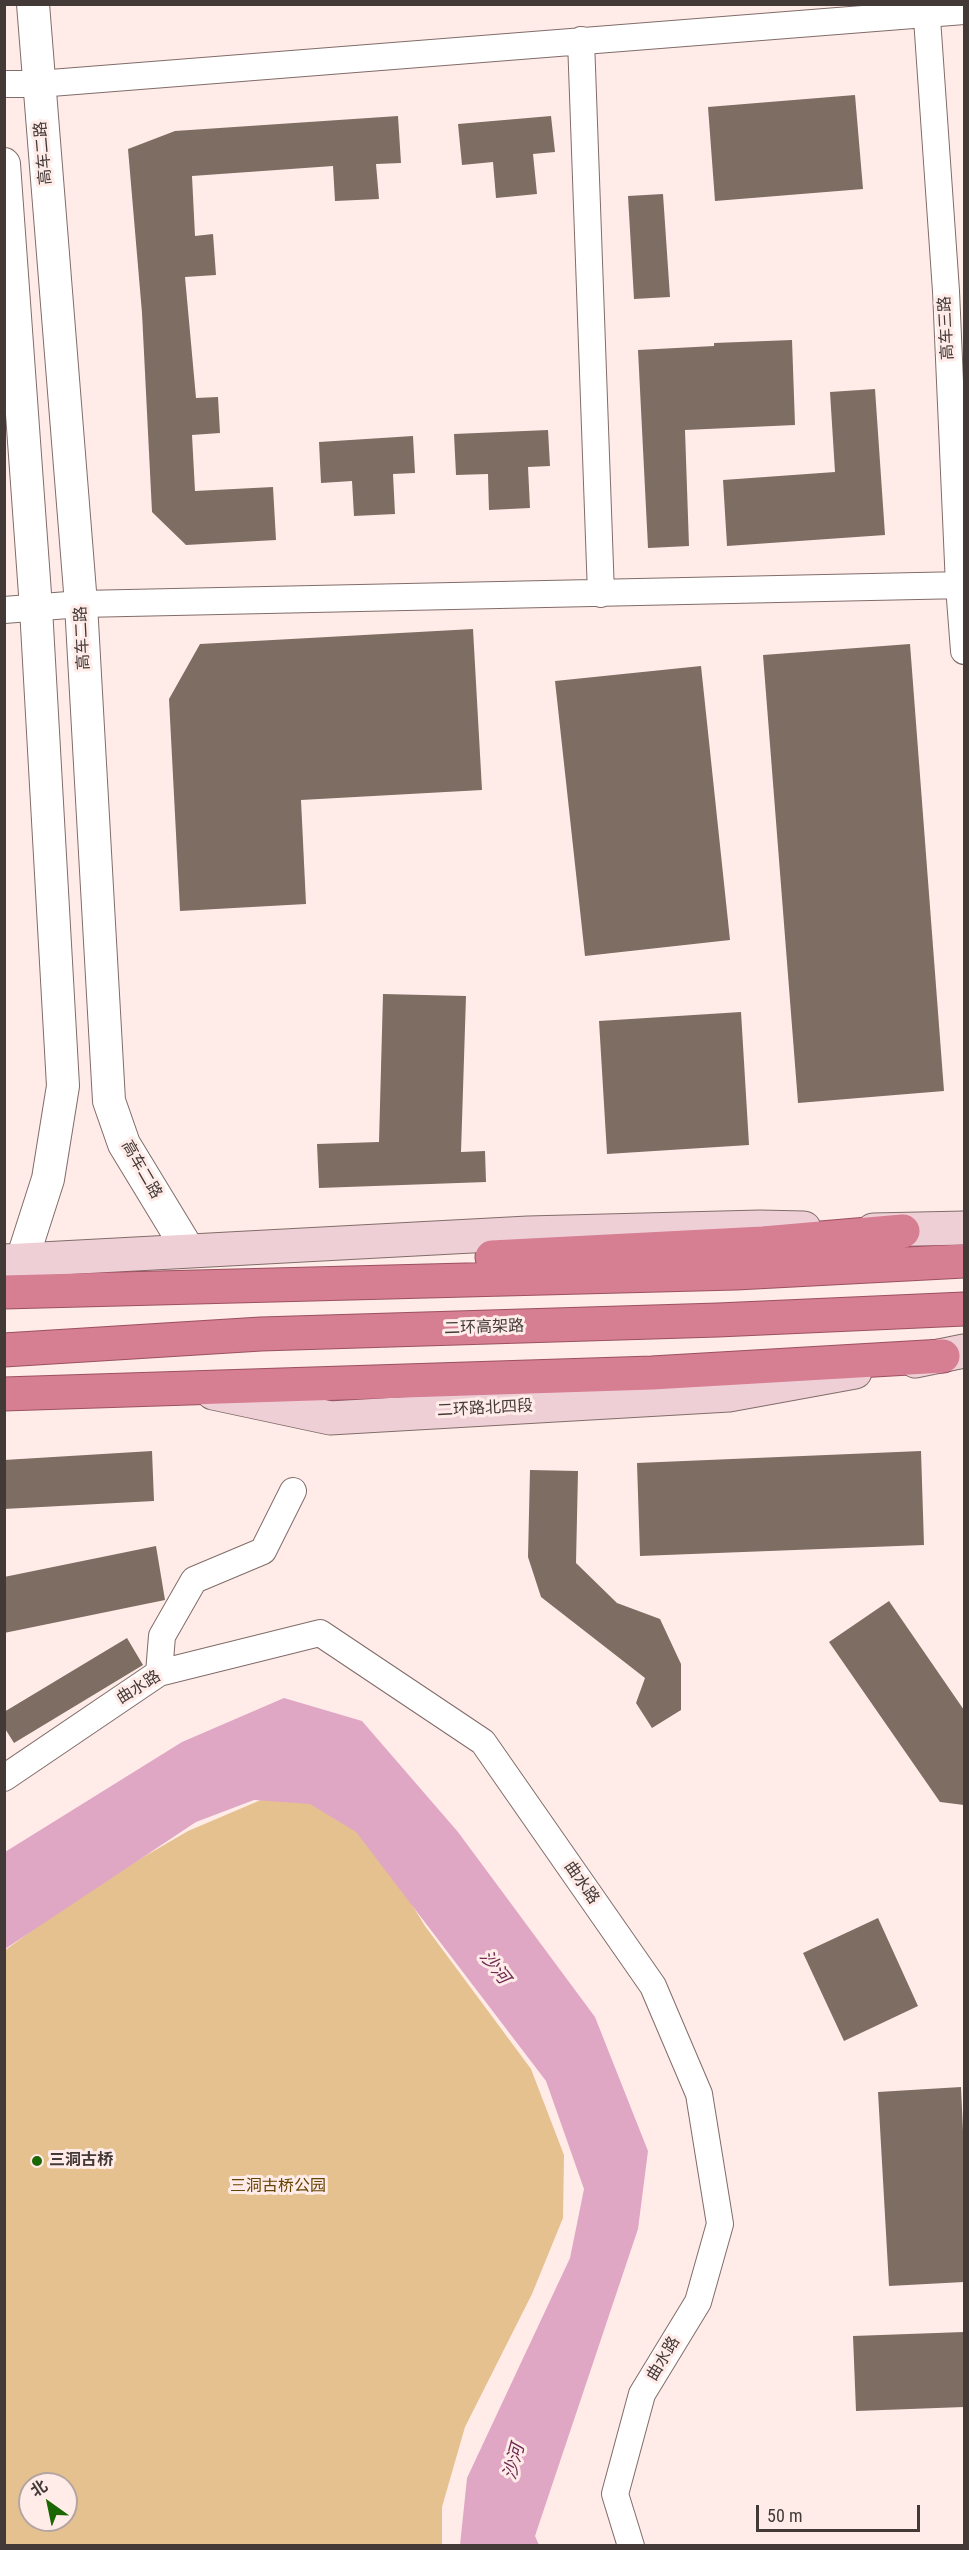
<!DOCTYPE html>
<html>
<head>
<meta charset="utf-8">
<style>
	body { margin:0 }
	#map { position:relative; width:969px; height:2550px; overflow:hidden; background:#ffece8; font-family:"Roboto Condensed","Noto Sans SC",sans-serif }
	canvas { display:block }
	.frame { position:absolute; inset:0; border:6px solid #433a38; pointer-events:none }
	.north { position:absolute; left:18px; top:2472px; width:60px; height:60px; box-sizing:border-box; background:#ffece8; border:2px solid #b4a5a2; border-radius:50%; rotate:327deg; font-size:16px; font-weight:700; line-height:24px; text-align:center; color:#433a38 }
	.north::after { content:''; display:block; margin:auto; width:21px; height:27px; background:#1b6703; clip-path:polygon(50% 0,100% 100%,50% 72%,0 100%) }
	.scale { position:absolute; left:756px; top:2505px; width:164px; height:27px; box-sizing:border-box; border:3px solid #433a38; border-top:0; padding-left:8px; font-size:18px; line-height:21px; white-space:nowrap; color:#433a38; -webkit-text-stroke:4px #ffece8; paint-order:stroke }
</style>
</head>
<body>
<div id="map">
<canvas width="969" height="2550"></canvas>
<div class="frame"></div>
<div class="north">北</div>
<div class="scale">50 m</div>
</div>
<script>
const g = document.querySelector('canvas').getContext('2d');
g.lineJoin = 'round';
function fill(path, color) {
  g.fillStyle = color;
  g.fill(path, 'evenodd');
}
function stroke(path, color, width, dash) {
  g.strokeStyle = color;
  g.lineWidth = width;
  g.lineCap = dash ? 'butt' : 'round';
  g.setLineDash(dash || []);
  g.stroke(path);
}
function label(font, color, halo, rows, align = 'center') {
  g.font = font + ' "Roboto Condensed","Noto Sans SC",sans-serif';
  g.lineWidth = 6;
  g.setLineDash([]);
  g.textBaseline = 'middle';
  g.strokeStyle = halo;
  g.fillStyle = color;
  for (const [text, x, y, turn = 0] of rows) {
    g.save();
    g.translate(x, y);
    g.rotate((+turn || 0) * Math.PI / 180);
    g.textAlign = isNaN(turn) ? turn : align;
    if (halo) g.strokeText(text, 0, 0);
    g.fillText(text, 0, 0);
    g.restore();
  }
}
fill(new Path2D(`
	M282,1791L356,1814L425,1926L531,2069L564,2155L563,2218L532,2294L465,2427L442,2507V2545H5L4,1951L92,1887L188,1831ZM30,2484H66V2520H30Z`), '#e6c190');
fill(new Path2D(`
	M284,1698L362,1721L458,1832L595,2017L648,2151L638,2229L535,2536L539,2545H460L467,2478L570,2258L584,2189L546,2081L356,1832L310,1804L254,1800L196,1822L5,1949V1852L182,1742Z`), '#e0a7c5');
fill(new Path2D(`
	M855,95L863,189L715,201L708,107Z
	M398,116L401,163L376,164L379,199L335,201L333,166L192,176L195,236L213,234L216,275L185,277L196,398L218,397L220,433L192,435L195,491L273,487L276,540L186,545L152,512L142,313L128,149L175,131Z
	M551,116L555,152L533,154L537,194L496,198L493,162L462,165L458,124Z
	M663,194L670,297L634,299L628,196Z
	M792,340L795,425L685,430L689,546L648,548L638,350L714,346V343Z
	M875,389L885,535L727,546L723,480L835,472L830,392Z
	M548,430L550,466L528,467L530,508L489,510L488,474L456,475L454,434Z
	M413,436L415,473L393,474L395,514L354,516L352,481L321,483L319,442Z
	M473,629L482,790L301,800L306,904L180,911L169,699L200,644Z
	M910,644L944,1091L798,1103L763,655Z
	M701,666L730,940L585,956L555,681Z
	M383,994L466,996L461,1152L485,1151L486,1182L319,1188L317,1144L379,1142Z
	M741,1012L749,1145L607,1154L599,1021Z
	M152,1451L154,1501L4,1509V1460Z
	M921,1451L924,1545L640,1556L637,1463Z
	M530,1470L578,1471L576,1563L617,1603L660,1619L681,1664V1710L652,1728L636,1703L645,1678L541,1597L528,1557Z
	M156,1546L165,1600L4,1633V1577Z
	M889,1601L964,1710V1805L940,1802L829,1642Z
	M127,1638L143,1665L14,1743L4,1727V1712Z
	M878,1918L918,2006L844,2041L803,1953Z
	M961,2087L964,2153V2282L889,2286L878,2092Z
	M964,2332V2407L856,2411L853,2336Z`), '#7e6d63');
const minor = new Path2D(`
	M926,4L946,291L959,586L964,651
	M581,40L601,594
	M4,84H38L964,11
	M4,610L81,604L964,585
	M159,1673L162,1636L194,1580L263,1551L293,1491
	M4,1778L159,1673L320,1633L483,1742L653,1986L699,2094L720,2224L698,2302L642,2394L615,2494L631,2546`);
const tertiary = new Path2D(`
	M33,4L81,604L109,1101L124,1144L189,1251
	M4,164L36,608L63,1086L48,1179L22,1260`);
const secondary = new Path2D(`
	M873,1230L964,1228
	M4,1261L528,1233L760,1227L804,1228
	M915,1361L964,1351
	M213,1393L330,1418L729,1395L855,1372`);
const trunk = new Path2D(`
	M492,1257L763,1243L903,1231
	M4,1292L736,1273L964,1261
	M4,1350L261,1334L718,1320L964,1309
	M4,1394L652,1373L943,1356`);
stroke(minor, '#806c68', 28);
stroke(tertiary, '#806c68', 34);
stroke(secondary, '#806c68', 35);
stroke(trunk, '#9b5160', 35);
stroke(minor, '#fff', 26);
stroke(tertiary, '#fff', 32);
stroke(secondary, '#efcfd6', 33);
stroke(trunk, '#d67e92', 33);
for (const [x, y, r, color] of [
	[37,2161,6,"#1b6703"]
]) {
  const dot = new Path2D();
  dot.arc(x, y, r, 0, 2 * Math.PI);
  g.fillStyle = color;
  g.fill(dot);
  stroke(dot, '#ffece8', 2);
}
label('16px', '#433a38', '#ffece8', [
	["高车二路",44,153,-95],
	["高车三路",947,328,-93],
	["高车二路",83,638,-93],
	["高车二路",141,1170,60],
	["二环高架路",484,1328,-2],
	["二环路北四段",485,1409,-3],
	["曲水路",139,1688,-32],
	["曲水路",581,1883,55],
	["曲水路",664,2359,-59]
]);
label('bold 16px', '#433a38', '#ffece8', [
	["三洞古桥",49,2161]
], 'left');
label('16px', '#664201', '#ffece8', [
	["三洞古桥公园",278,2187]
]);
label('italic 18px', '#6f2b54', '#ffece8', [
	["沙河",494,1968,52],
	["沙河",515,2462,-75]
]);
</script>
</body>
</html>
